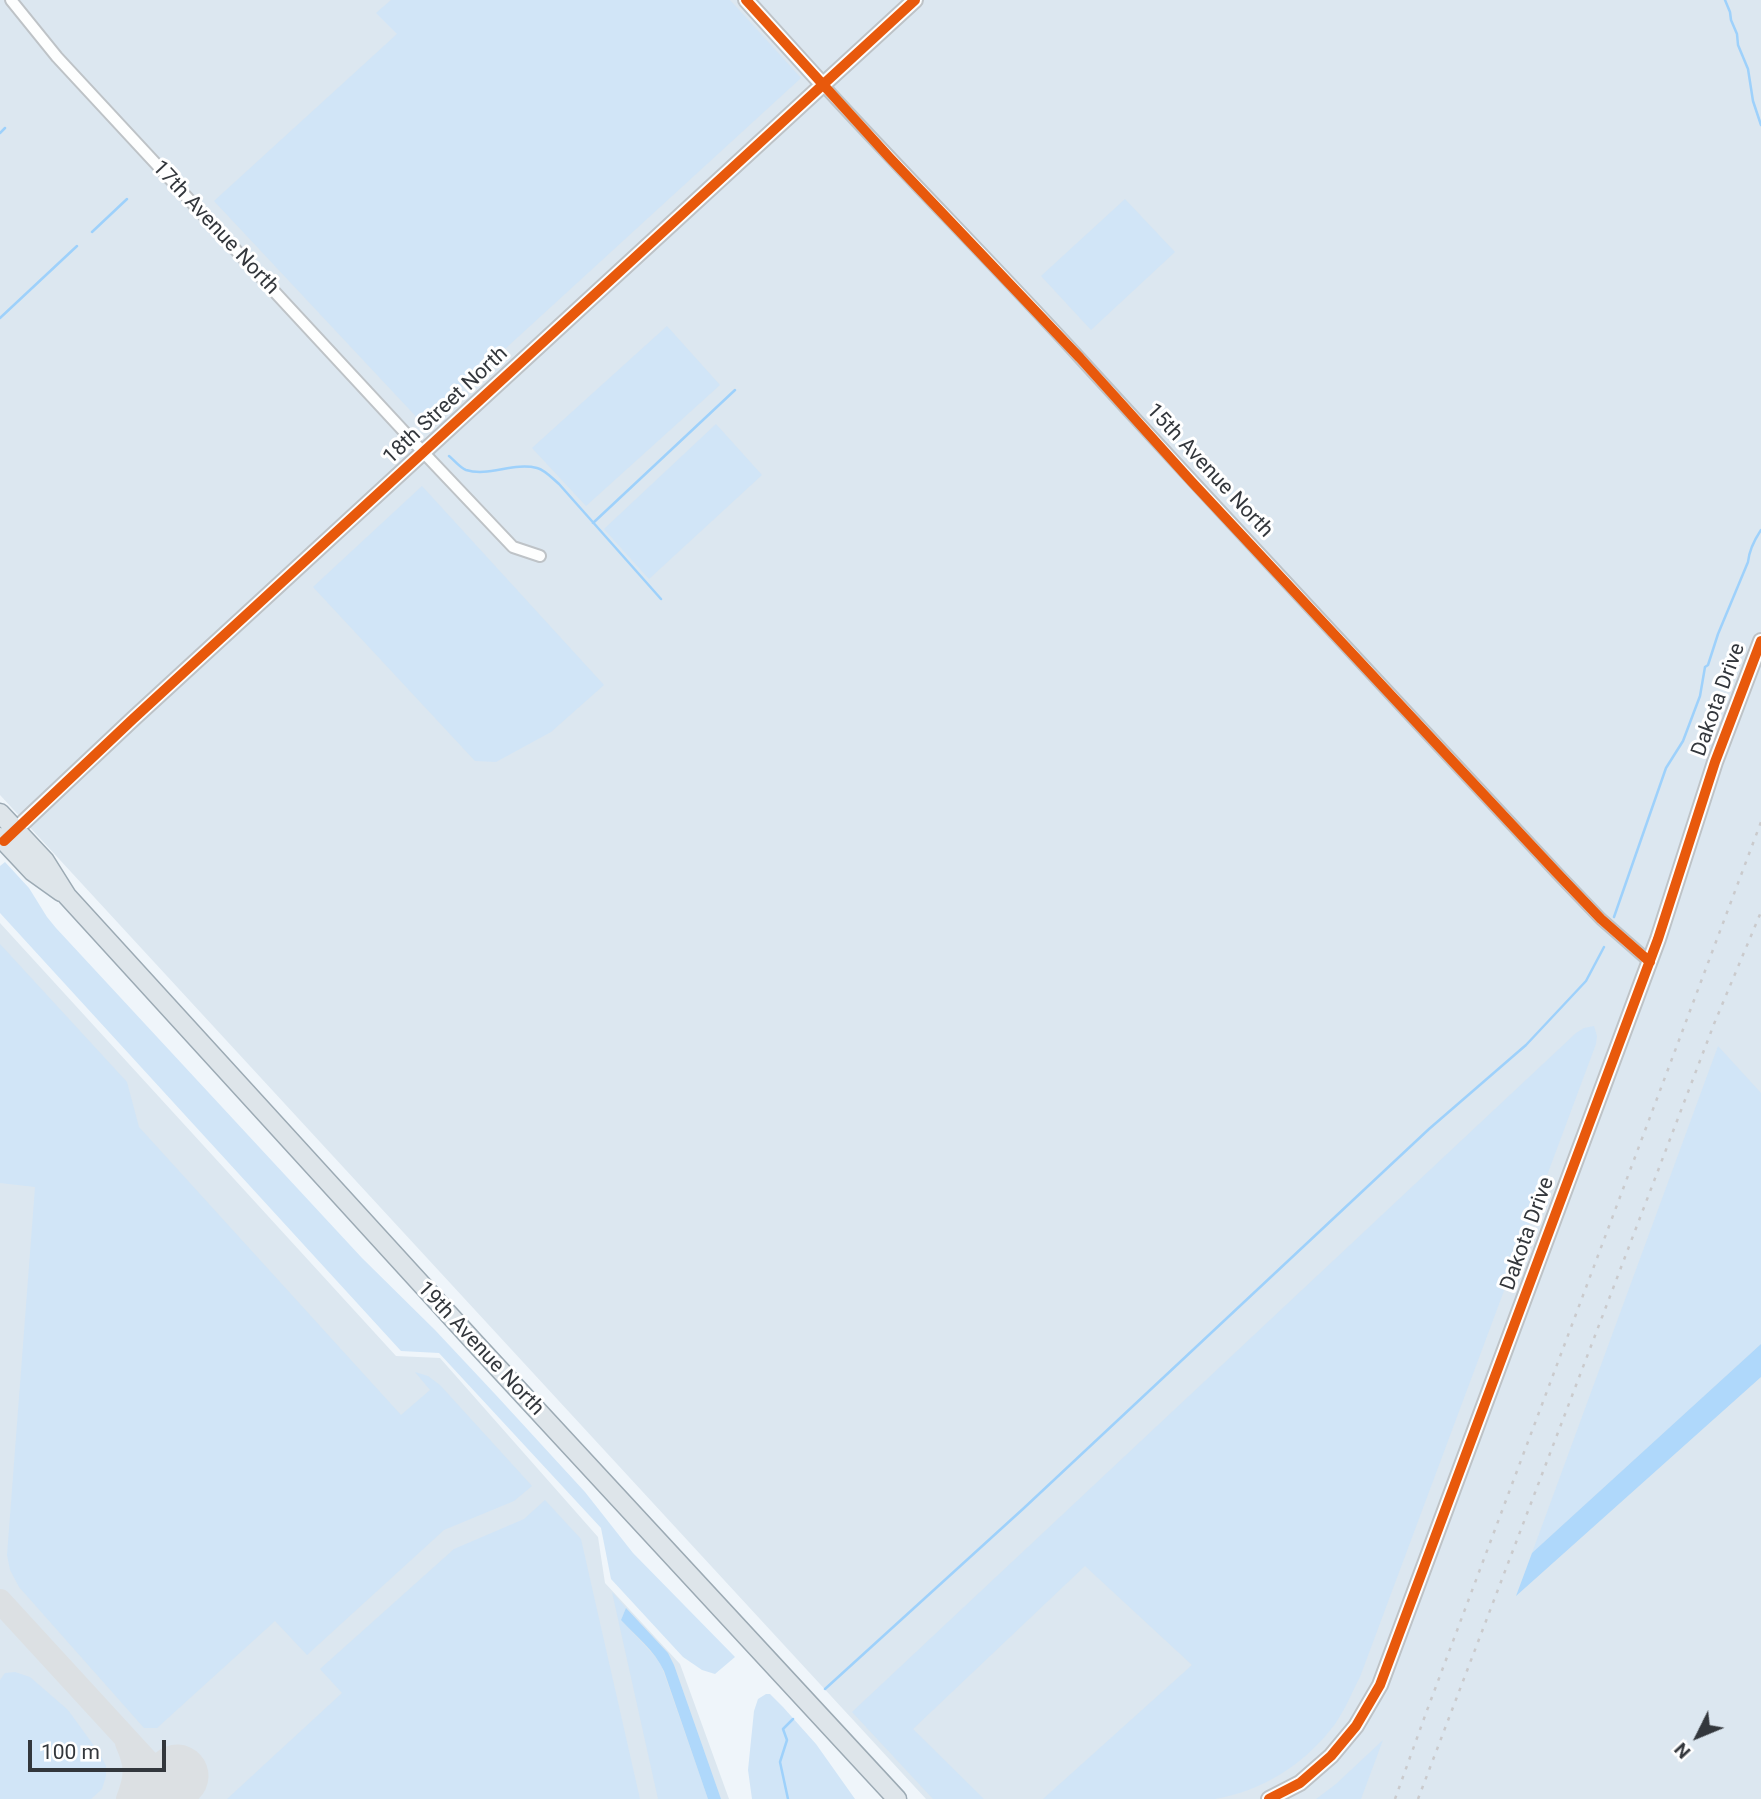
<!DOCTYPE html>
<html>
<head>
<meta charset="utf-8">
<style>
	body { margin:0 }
	#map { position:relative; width:1761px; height:1799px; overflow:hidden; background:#eff5fa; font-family:Roboto,sans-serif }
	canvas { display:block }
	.north { position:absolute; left:1663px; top:1701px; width:70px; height:70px; -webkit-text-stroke:5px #fff; paint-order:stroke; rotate:227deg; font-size:19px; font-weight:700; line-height:28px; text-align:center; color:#33373c }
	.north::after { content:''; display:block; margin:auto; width:24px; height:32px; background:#33373c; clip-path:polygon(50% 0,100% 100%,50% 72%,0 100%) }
	.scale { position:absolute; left:28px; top:1740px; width:138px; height:32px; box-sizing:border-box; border:4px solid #33373c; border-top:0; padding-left:9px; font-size:21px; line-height:24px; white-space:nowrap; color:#33373c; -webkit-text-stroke:5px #fff; paint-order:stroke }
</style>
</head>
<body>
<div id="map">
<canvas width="1761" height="1799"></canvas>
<div class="north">N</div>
<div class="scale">100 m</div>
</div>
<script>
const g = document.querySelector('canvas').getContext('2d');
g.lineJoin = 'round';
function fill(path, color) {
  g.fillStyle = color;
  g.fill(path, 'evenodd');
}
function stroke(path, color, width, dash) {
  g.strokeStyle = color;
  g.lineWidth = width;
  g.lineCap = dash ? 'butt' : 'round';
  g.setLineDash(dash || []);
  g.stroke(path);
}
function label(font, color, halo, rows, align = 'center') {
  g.font = font + ' Roboto,sans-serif';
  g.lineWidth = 6;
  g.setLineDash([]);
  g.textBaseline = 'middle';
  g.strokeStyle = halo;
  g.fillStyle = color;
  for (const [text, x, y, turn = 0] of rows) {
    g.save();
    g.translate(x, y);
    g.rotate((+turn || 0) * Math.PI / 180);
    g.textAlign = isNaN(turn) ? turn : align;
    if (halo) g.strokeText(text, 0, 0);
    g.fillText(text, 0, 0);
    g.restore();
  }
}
fill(new Path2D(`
	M0,0H1761V1799H926L0,795Z
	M0,923L396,1356L440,1358L598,1537L605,1583L680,1664L729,1799H0Z`), '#dce7f0');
fill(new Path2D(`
	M391,0H730L801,78L423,424L214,201L397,34L376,13Z
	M1125,199L1175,252L1091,330L1041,276Z
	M667,326L720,385L586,506L532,448Z
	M716,424L762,475L649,579L604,529Z
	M422,486L604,685L551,732L496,762L475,761L313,587Z
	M5,862L29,888L47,917L56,928L362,1258L435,1330L495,1394L585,1492L633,1553L735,1657L715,1674L702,1670L683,1657L611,1579L601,1528L439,1353L401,1351L0,913V866Z
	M0,944L127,1082L139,1127L401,1415L430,1390L415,1372L428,1376L440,1385L532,1486L514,1501L444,1530L307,1655L275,1621L157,1728H144L19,1587L10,1570L7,1555L35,1187L0,1183Z
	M1594,1026L1597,1036L1596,1044L1360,1677C1352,1692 1345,1710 1335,1724C1305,1764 1263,1791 1215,1799H1043L1192,1665L1085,1566L913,1729L984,1799H933L852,1712L1576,1033L1584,1028Z
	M1718,1046L1761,1093V1344L1532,1553Z
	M545,1500L581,1539L640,1799H227L342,1693L320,1669L454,1549L524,1519Z
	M612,1592L626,1608L621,1620L660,1662L708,1799H658Z
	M15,1672L30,1677L68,1710L100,1754L106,1766V1776L102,1789L91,1799H0V1680L5,1673Z
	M766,1694H770L783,1707L816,1744L855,1799H752L748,1770L754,1711L758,1699Z
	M1383,1740L1361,1799H1316L1336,1784Z`), '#d1e5f7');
fill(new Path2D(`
	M1761,1344V1377L1516,1596L1532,1553Z
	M626,1608L668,1653L674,1665L721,1799H708L664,1671C655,1651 636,1636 621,1620Z`), '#afd8fb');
stroke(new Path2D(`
	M1725,0L1730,12L1731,20L1737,34L1738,45L1748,69L1753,101L1761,125
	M0,133L5,128
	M92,232L127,199
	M0,318L77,246
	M449,456C454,460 460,468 466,470C489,477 513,462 537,468C545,470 552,478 559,484L661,599
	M593,523L735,390
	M1614,917L1666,768L1683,741L1700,696L1705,667L1708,665L1718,634L1748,562C1749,552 1755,539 1761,530
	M825,1689L1024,1508L1429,1129L1526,1045L1586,981L1604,947
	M788,1799L780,1762L787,1740L783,1729L793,1719`), '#9ed1fb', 2.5);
stroke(new Path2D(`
	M0,1601L168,1784L179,1799
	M127,1743C137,1765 137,1776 128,1799`), '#dce0e3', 24);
stroke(new Path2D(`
	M152,1799L177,1776`), '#dce0e3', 63);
const minor = new Path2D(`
	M11,0L57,57L423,452L513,547L540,556
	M823,85C907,177 995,265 1079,357C1237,530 1397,701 1557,873L1601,919L1650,962`);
const tertiary = new Path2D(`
	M746,0L823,85
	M10,835L133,719L915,0
	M1269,1799L1300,1783L1331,1756L1356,1726L1380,1685L1658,939L1715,762L1761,641`);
const primary = new Path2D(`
	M0,813L45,861L67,896L475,1343L897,1799
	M0,837L33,872L61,892`);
stroke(minor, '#bec3c7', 14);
stroke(tertiary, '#bec3c7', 18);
stroke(primary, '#9caab4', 21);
stroke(minor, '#fdfefe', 10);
stroke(tertiary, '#fdfefe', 14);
stroke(primary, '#dee5ea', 18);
stroke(new Path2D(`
	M1395,1799L1426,1713L1761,822
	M1418,1799L1714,1024L1761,912`), '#cacacc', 2.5, [3.5, 7]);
stroke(new Path2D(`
	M746,0L889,157L1080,358L1191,481L1557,873L1601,919L1650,962
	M4,841L133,719L915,0
	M1269,1799L1300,1783L1331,1756L1356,1726L1380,1685L1658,939L1715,762L1761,641`), '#e8590c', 10);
label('21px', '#33373c', '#fff', [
	["17th Avenue North",215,228,47],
	["18th Street North",446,406,-43],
	["15th Avenue North",1209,471,47],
	["Dakota Drive",1719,700,-70],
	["Dakota Drive",1528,1234,-70],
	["19th Avenue North",480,1349,47]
]);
</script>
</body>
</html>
